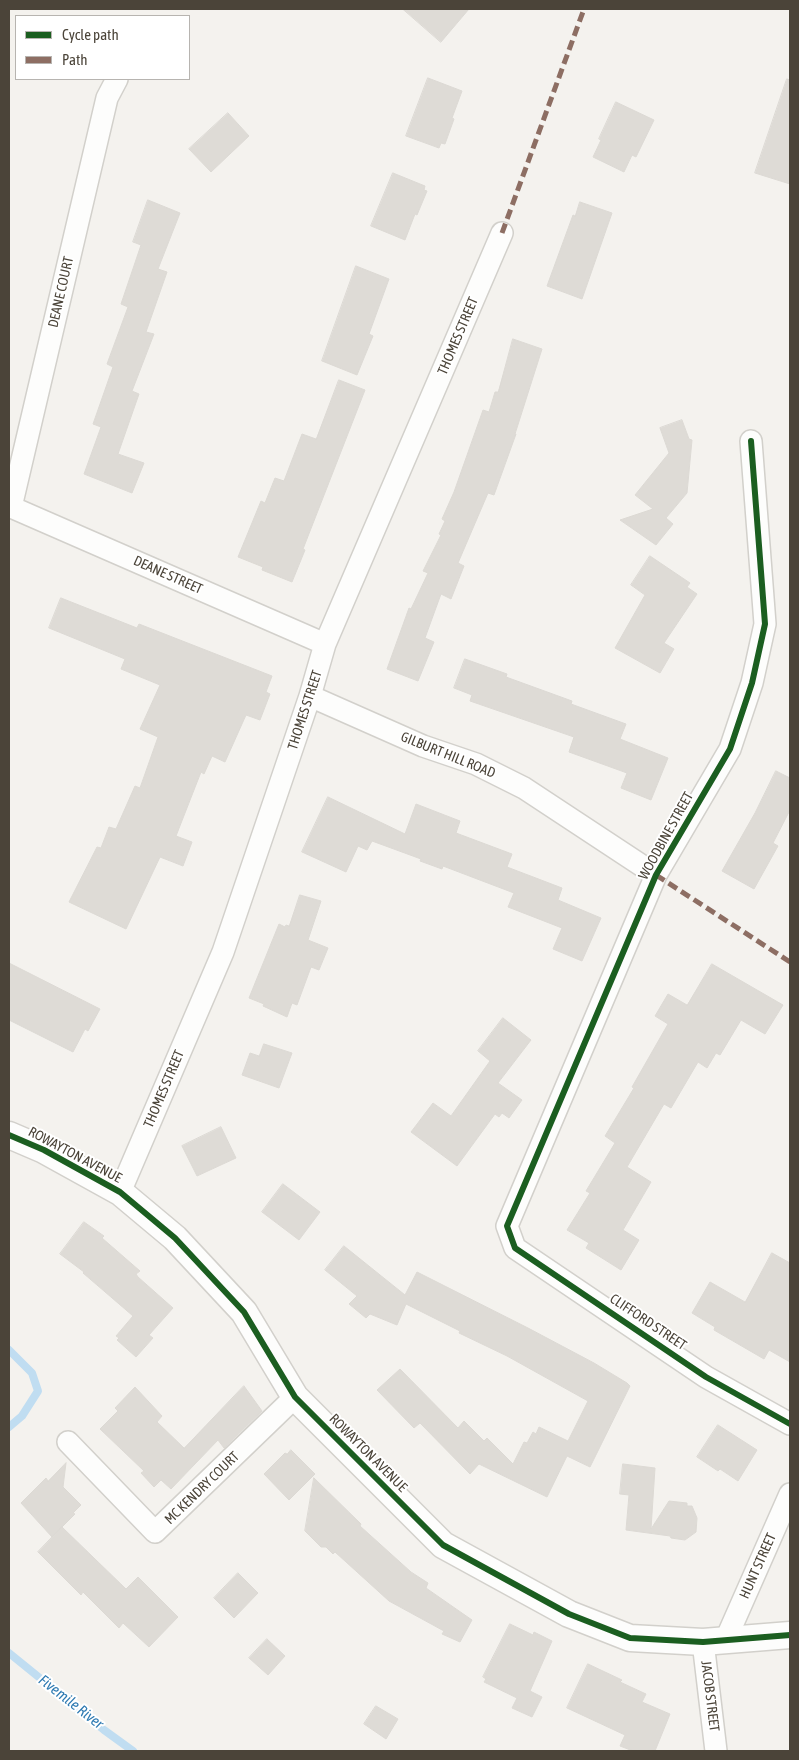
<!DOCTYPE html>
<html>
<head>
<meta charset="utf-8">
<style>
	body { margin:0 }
	#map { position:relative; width:799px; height:1760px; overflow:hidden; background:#f4f2ee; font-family:"Asap Condensed",sans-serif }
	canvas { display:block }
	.frame { position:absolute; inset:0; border:10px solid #4b4439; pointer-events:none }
	.legend { position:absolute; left:15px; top:15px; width:175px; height:65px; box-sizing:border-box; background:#fff; border:1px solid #b7b4b0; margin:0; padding:6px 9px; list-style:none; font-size:15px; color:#4b4439 }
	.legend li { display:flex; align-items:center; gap:10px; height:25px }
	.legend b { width:25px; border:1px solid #b7b4b0 }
</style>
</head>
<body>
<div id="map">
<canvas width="799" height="1760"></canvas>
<div class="frame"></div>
<ul class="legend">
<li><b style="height:6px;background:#1b5e20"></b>Cycle path</li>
<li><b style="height:6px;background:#8d6e63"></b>Path</li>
</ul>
</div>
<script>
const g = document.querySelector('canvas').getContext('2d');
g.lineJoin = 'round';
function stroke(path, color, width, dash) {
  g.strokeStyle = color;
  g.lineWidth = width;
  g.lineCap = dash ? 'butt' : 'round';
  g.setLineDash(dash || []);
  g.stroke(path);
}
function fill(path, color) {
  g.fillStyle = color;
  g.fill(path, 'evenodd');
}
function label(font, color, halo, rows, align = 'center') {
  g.font = font + ' "Asap Condensed",sans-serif';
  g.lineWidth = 4;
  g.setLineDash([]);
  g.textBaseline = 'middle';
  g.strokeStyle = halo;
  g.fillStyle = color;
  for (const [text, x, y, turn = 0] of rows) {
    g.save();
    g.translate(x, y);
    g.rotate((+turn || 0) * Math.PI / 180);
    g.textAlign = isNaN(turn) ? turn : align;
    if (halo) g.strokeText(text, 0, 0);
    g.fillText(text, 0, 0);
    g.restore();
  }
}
stroke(new Path2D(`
	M9,1350L32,1373L38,1391L22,1416L9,1427
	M9,1653L104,1730L133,1751`), '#c0ddf1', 8);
const building = new Path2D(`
	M403,9H469L441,42Z
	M428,78L462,91L452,118L454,119L445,144L441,143L439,148L406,136Z
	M787,79L790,80V184L755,173Z
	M616,102L654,120L636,157L632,155L624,172L593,157L601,140L599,139Z
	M228,113L249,136L211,172L189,149Z
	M393,173L425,186L424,190L427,191L417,215L415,214L405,240L371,226Z
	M148,200L180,213L158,269L167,272L146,332L154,334L132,391L139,394L118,454L144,463L132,493L84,474L101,427L93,424L113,367L107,364L128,307L121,304L141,245L133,242Z
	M580,202L612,213L582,299L547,286L573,215L575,216Z
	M356,266L389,279L369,334L373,336L357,375L322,361Z
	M513,339L542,349L515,434H516L494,495L488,493L458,563L464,566L451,599L441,594L425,638L434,642L418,681L387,669L409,608L411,609L428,573L423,571L441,535L439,534L445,521L442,519L454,492L483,410L489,412L495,392H498Z
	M339,380L365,390L303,549L305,550L292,582L262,570L263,567L238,557L261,501L265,503L275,478L284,481L302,434L316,439Z
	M682,420L689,439L692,440L687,493L666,518L673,524L656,545L620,520L653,509L635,495L669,453L660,428Z
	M650,556L690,583L687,587L697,594L664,643L674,649L660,673L615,648L645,595L631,585Z
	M61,598L137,628L139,624L272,676L266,692L270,694L260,720L246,715L225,762L212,756L204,774L201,772L176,836L192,842L183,866L160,857L126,929L69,902L97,847L101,848L109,827L116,829L135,786L140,788L158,737L140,729L160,685L121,669L125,659L49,628Z
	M465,659L507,674L506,677L572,701L571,704L626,724L620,739L668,758L651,800L621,788L627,773L569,752L574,737L470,701L472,695L454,688Z
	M776,771L790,778V810L773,843L778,846L754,889L722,871L755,813Z
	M328,797L405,834L416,804L460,821L456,833L512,854L507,867L562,888L558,900L601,918L582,961L553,949L562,928L508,907L514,893L443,866L442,869L420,861L421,859L372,841L367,850L358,846L346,872L302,852Z
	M300,895L321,901L308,940L328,948L319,970L311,967L297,1005L292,1003L287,1017L263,1006L264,1004L249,998L279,924L285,927L286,925L289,926Z
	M9,963L100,1009L88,1031L85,1029L73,1052L9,1020Z
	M712,964L783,1005L765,1034L741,1020L720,1055L716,1053L707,1068L698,1062L671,1108L664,1104L627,1167L651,1182L623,1230L639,1240L621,1270L586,1248L589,1243L567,1230L590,1193L586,1191L615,1143L605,1136L634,1088L632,1087L668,1024L655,1016L668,994L687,1005Z
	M503,1018L531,1040L498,1083L522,1100L509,1118L502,1113L499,1117L495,1114L457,1166L411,1132L433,1103L451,1116L490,1061L478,1051Z
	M264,1044L292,1053L279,1088L242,1075L250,1053L259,1056Z
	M221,1127L236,1158L197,1176L182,1146Z
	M283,1184L320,1212L299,1240L262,1212Z
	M84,1222L104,1236L102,1238L140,1271L136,1274L138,1277L173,1308L149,1335L153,1338L136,1357L117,1340L119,1338L116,1336L133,1316L83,1273L84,1272L60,1254Z
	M344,1246L405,1295L417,1272L528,1328L594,1363L627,1383L630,1386L590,1467L567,1456L547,1497L479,1464L470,1474L420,1423L414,1428L377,1390L400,1369L458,1428L464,1421L484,1441L487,1438L513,1464L524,1442L527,1443L533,1432L536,1434L539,1427L568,1441L588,1401L507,1356L459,1333L460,1331L406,1304L397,1325L370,1314L366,1318L349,1304L357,1296L325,1270Z
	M772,1253L790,1263V1362L769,1350L764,1359L714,1330L715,1327L692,1313L710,1282L745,1302Z
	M244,1386L262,1411L224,1448L218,1440L171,1489L161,1480L154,1487L141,1473L144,1471L100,1429L118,1411L115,1408L135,1387L162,1416L157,1422L184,1448Z
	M718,1425L757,1450L738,1481L720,1469L718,1471L697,1457Z
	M291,1450L315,1474L289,1500L264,1474L285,1453L287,1454Z
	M66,1463L63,1487L81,1505L73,1513L75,1514L52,1537L21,1503L46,1478L48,1481Z
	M623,1464L655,1468L651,1529L669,1501L687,1503V1506H692L697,1518L696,1532L685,1540L671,1538L670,1536L626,1530L629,1495L620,1494Z
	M314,1478L361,1524L360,1526L411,1572L428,1583L426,1588L472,1620L460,1642L442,1634L444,1631L389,1601L335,1552L333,1554L326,1547H321L305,1531Z
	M62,1527L126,1589L138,1577L178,1617L149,1647L123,1623L119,1628L83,1592L81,1595L38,1552Z
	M238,1573L258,1593L234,1618L214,1598Z
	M510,1624L533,1635L534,1632L552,1641L530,1691L542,1697L532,1717L512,1708L517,1698L484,1682L486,1679L483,1677Z
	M267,1639L285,1656L268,1675L249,1658Z
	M588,1664L622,1680L620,1682L646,1694L642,1702L670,1714L655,1751H633L620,1746L625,1735L567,1708Z
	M376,1706L398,1719L386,1739L364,1724Z`);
fill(building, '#dedbd6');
stroke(building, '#dcd9d4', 1);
const minor = new Path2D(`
	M117,79L107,98L11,507L325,644
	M751,441L765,624L752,683L730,749L656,875L507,1226L515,1248L706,1377L790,1424
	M310,696L423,746L476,764L524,788L656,875
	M120,1192L223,952L310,696L325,644L502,233
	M68,1442L155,1532L295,1397
	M726,1639L790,1494
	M703,1642L716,1751`);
const tertiary = new Path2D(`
	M9,1135L44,1150L120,1192L175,1238L244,1312L295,1397L443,1545L569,1614L630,1638L703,1642L790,1635`);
stroke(minor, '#d2d0cb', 24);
stroke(tertiary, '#d2d0cb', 29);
stroke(minor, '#fdfdfc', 21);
stroke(tertiary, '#fdfdfc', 26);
stroke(new Path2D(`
	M502,233L584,9
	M656,875L790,962`), '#8d6e63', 5, [10, 5]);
stroke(new Path2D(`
	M751,441L765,624L752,683L730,749L656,875L507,1226L515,1248L706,1377L790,1424
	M9,1135L44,1150L120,1192L175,1238L244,1312L295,1397L443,1545L569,1614L630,1638L703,1642L790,1635`), '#1b5e20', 6);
label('14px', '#4b4439', '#fff', [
	["DEANE COURT",61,292,-77],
	["THOMES STREET",458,336,-67],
	["DEANE STREET",168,575,24],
	["THOMES STREET",305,710,-72],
	["GILBURT HILL ROAD",448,755,22],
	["WOODBINE STREET",666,836,-61],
	["THOMES STREET",164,1089,-67],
	["ROWAYTON AVENUE",75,1155,28],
	["CLIFFORD STREET",648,1322,34],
	["ROWAYTON AVENUE",368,1453,45],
	["MC KENDRY COURT",202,1488,-44],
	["HUNT STREET",758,1566,-66],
	["JACOB STREET",710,1696,83]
]);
label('italic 15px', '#2e7ab2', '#fff', [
	["Fivemile River",71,1702,38]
]);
</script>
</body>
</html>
